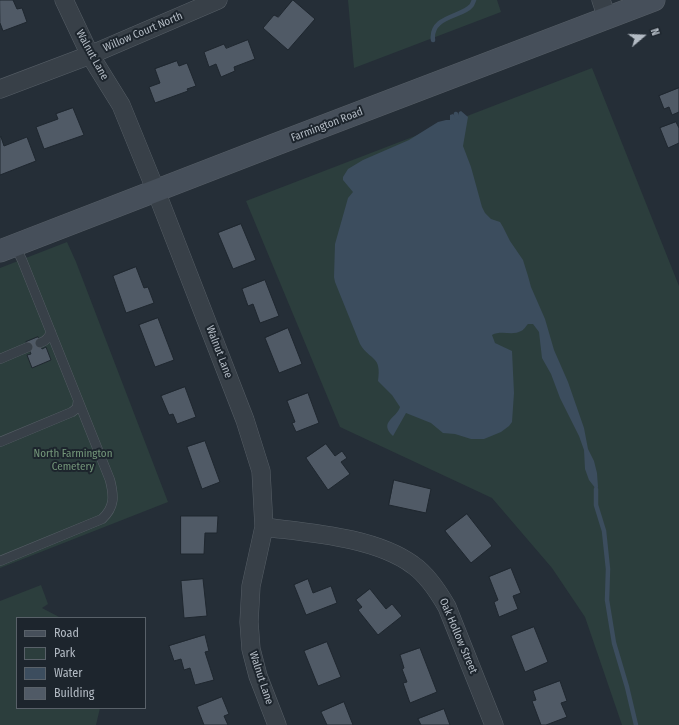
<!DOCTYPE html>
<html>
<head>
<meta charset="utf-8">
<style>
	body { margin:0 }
	#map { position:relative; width:679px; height:725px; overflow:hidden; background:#252e37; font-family:"Fira Sans Condensed",sans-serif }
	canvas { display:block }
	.legend { position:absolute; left:16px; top:617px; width:130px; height:92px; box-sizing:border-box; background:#1d252d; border:1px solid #596169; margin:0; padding:5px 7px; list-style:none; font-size:12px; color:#b3bbc4 }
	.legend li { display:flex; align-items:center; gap:8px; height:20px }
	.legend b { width:20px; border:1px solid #596169 }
	.north { position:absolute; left:623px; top:16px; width:40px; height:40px; -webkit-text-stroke:3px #1d252d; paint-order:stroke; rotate:71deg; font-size:11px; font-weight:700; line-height:16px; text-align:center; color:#b3bbc4 }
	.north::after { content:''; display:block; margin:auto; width:14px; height:18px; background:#b3bbc4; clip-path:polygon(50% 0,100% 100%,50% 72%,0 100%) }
</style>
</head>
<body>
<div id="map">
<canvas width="679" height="725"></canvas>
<ul class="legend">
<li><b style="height:5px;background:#464f5a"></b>Road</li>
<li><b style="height:11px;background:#2c3e3d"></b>Park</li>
<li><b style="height:11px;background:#3c4d5e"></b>Water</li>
<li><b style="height:11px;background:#505a66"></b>Building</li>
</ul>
<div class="north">N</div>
</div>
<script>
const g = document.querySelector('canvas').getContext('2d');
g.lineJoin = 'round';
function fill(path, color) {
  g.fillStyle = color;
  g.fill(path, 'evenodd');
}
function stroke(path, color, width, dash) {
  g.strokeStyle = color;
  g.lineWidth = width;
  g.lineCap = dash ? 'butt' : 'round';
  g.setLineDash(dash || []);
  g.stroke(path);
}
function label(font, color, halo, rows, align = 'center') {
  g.font = font + ' "Fira Sans Condensed",sans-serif';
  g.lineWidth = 4;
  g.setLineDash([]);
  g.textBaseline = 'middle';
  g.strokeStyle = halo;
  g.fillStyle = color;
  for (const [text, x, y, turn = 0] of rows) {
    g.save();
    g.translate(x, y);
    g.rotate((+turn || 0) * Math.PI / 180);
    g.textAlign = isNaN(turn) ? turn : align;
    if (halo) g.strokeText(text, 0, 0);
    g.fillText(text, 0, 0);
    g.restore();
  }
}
fill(new Path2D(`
	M348,0H497L501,12L354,68Z
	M592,68L679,286V725H622L585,617L552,568L492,498L340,427L246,201Z
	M67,242L76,262L168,502L0,568V268Z
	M41,585L48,604L42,608L61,618H17V708H100L96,725H0V601Z`), '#2c3e3d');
fill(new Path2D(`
	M461,111L468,117L463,146L471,167L482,207L485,213L491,219L500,222L503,227L510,241L523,260L528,276L531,287L545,319L554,350L568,382L584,428L588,449L594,461L597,473L598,487L596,489L589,480L585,469L584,450L579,436L560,398L551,374L542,358L539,332L533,324H528C526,326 524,330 521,331C513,336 501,330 492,335L495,343L512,351L514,393L512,422L509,426L501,432L484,439H471L455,434L443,433L431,423L406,413L393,436C378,422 397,418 400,407L392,395L378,381C382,355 370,361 360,344L335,282L334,277L335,244L348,198L353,192L343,180V177L348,169L363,160L409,140L438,122L446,120H450V115L453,114L456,117L458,116L459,112Z`), '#3c4d5e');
stroke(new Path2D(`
	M433,40C430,16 462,17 471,6C473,4 473,2 474,0
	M456,114L457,117
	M596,489V505L604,531L608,569L607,600L614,643L627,687L636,725`), '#3c4d5e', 4.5);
const building = new Path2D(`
	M0,0H13L17,9L22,8L27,22L3,31L0,23Z
	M293,0L315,19L288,50L263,28L274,15L278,17Z
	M248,40L255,59L234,67L235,71L221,77L216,64L209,67L204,52L224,44L226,48Z
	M177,61L179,66L187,63L196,86L187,89L188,91L155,103L149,87L160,83L155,69Z
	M679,88V112L672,115L669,107L664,109L659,96Z
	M73,108L84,135L44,149L36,127L58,119L56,114Z
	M676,122L679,128V143L668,148L660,128Z
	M1,137L4,146L27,137L36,161L0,175V138Z
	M241,224L256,260L233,269L218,233Z
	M136,267L144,288L148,287L154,303L126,313L113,276Z
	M265,280L279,316L260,323L253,304L248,306L242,289Z
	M158,318L174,360L155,367L139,325Z
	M288,328L302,364L279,373L265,338Z
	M38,337L42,349L46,347L51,360L32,368L27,355L31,354L26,342Z
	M185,387L196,417L177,424L173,414L169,415L161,396Z
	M308,393L319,423L296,432L292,423L295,422L287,401Z
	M205,441L220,482L202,489L187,447Z
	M326,444L335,456L342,451L347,458L341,462L350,474L328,490L306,458Z
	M394,480L431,489L426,513L389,505Z
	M467,514L492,546L471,563L445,531Z
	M181,516H218L217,533H205L204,554H181Z
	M511,568L521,593L513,596L518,609L499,617L494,602L498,600L489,577Z
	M203,579L207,616L184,618L181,581Z
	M308,579L313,593L331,586L337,603L306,615L294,585Z
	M370,589L386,609L392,604L402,616L378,635L358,610L362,607L356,600Z
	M534,627L548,662L525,672L511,636Z
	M205,635L209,651L205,652L214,680L195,685L190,668L184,670L181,659L174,661L169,646Z
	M327,642L341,677L318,686L304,651Z
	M420,648L437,692L410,703L403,683L407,682L402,669L404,668L400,655Z
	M560,681L567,701L561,703L567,717L546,725H541L532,701L536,700L533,691Z
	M222,697L229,714L224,716L228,725H204L197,707Z
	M344,702L353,725H327L321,712Z
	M444,709L450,725H421L418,719Z`);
fill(building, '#505a66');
stroke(building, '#1f272f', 1);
const lane = new Path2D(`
	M40,343C46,341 49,338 51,332
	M0,359L28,347
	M0,442L72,412L77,408L78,401
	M0,561L102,519C115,507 114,496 110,480L22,260L15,246`);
const street = new Path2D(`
	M64,0L90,55L121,105L156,191L245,420L261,471L264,527L251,586L249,622L251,649L258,676L277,725
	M601,0L607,18
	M0,89L90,55L218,0
	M264,527C310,533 375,537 413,565C426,574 439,593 447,607L494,725`);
const secondary = new Path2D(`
	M0,251L274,145L654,0`);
stroke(lane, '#565e66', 10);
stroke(street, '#565e66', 19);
stroke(secondary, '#565e66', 23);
stroke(lane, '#384048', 9);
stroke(street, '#384048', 18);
stroke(secondary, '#464f5a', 22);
label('11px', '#b3bbc4', '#1d252d', [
	["Willow Court North",143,32,-23],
	["Walnut Lane",92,55,61],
	["Farmington Road",327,125,-21],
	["Walnut Lane",219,352,69],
	["Oak Hollow Street",458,636,67],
	["Walnut Lane",261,678,72]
]);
label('11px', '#74977a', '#1d252d', [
	["North Farmington",73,454],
	["Cemetery",73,467]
]);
</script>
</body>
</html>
